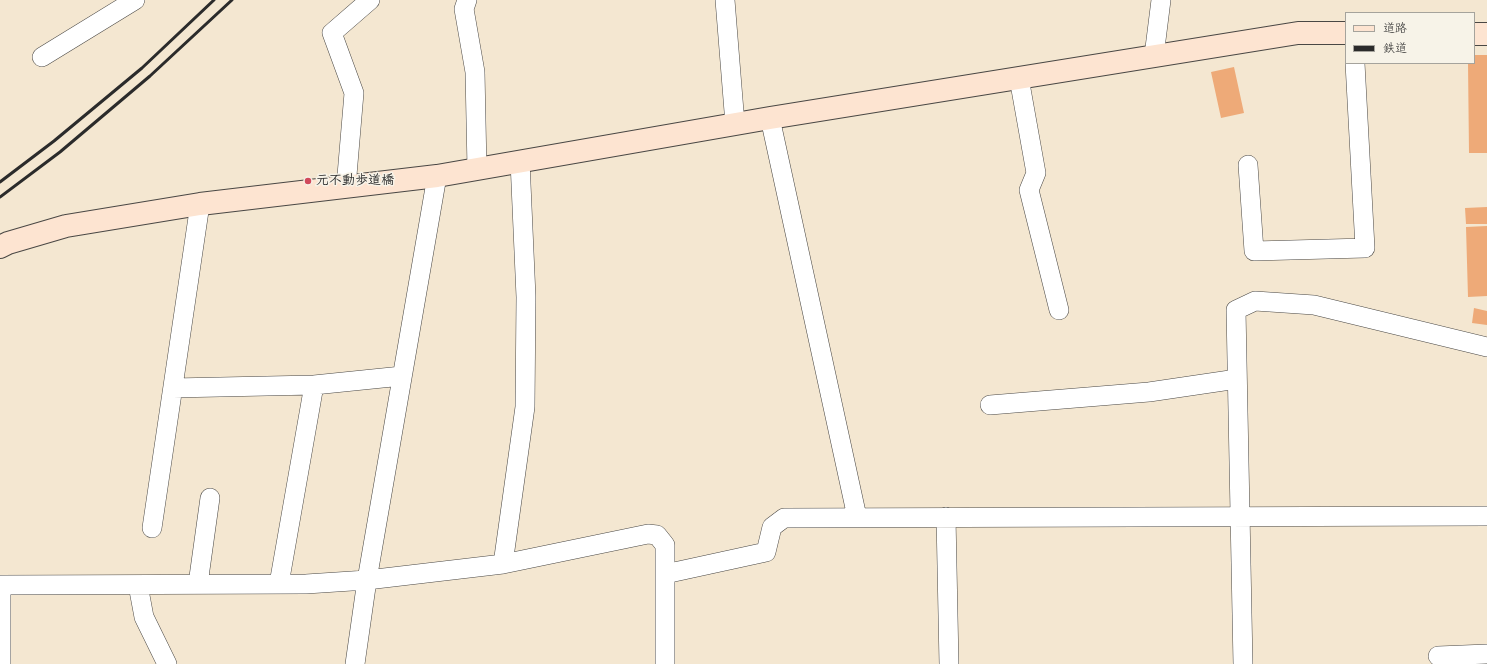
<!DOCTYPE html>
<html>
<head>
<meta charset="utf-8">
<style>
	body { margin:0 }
	#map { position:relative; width:1487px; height:664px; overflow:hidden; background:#f4e7d1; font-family:Sriracha,"Klee One",sans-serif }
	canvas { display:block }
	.legend { position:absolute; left:1345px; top:12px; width:130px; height:52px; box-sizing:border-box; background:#f7f3e8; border:1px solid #a5a39c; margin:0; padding:5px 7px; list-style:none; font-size:12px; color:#2b2b2b }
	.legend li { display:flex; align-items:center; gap:8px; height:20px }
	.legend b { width:20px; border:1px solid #a5a39c }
</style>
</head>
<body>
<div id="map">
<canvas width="1487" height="664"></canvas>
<ul class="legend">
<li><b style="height:5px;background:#fde4d1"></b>道路</li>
<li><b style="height:5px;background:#2b2b2b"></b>鉄道</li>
</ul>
</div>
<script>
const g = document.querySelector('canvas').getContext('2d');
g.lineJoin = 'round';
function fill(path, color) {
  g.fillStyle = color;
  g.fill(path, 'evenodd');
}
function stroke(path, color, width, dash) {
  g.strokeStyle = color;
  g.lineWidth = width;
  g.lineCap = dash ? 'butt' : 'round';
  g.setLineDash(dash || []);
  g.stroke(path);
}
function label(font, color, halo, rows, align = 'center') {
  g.font = font + ' Sriracha,"Klee One",sans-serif';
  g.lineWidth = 3;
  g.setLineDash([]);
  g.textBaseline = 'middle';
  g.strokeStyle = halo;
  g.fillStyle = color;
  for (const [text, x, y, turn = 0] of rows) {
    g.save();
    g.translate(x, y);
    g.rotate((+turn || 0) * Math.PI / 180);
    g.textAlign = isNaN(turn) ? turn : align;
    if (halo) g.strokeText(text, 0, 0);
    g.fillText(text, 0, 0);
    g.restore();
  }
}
fill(new Path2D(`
	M1474,55H1487V153H1469L1468,63H1474Z
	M1234,67L1244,113L1221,118L1211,72Z
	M1487,207V224H1466L1465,208Z
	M1487,226V296L1468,297L1466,227Z
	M1474,308L1487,311V325L1472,323Z`), '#eeaa78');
const street = new Path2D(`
	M467,0L464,9L475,72L477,169
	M725,0L735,124
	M1154,56L1161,0
	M42,57L135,0
	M1019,78L1036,173L1029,190L1059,310
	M770,118L857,517
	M1248,165L1254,251L1365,248L1355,63
	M346,187L354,93L332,33L370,0
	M173,388L314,385L402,376
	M990,405L1149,392L1237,379
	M946,517L949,664
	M152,528L200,204
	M503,564L525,407L526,297L520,161
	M665,574L766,552L772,527L784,518L1487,516
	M198,584L210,498
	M279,584L314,385
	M0,585L306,584L367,580L503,564L648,534L657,535L665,545V664
	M1,585V664
	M138,585L144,617L167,664
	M1438,656L1487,654
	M355,664L367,580L437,176
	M1243,664L1236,310L1255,301L1314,305L1487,347`);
const secondary = new Path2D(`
	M1474,34H1487
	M0,247L8,243L66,226L200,204L437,176L770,118L1298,33H1346`);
stroke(street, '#494744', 20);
stroke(secondary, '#494744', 24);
stroke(street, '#fff', 19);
stroke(secondary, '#fde4d1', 22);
stroke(new Path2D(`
	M0,182L54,141L142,68L214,0
	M0,197L60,152L150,76L232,0`), '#2b2b2b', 3);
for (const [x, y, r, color] of [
	[308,181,4,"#d1495b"]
]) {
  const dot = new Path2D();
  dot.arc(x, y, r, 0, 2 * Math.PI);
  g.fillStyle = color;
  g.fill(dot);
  stroke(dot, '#f7f3e8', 1.5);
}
label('bold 13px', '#2b2b2b', '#f7f3e8', [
	["元不動歩道橋",316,181]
], 'left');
</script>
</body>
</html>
